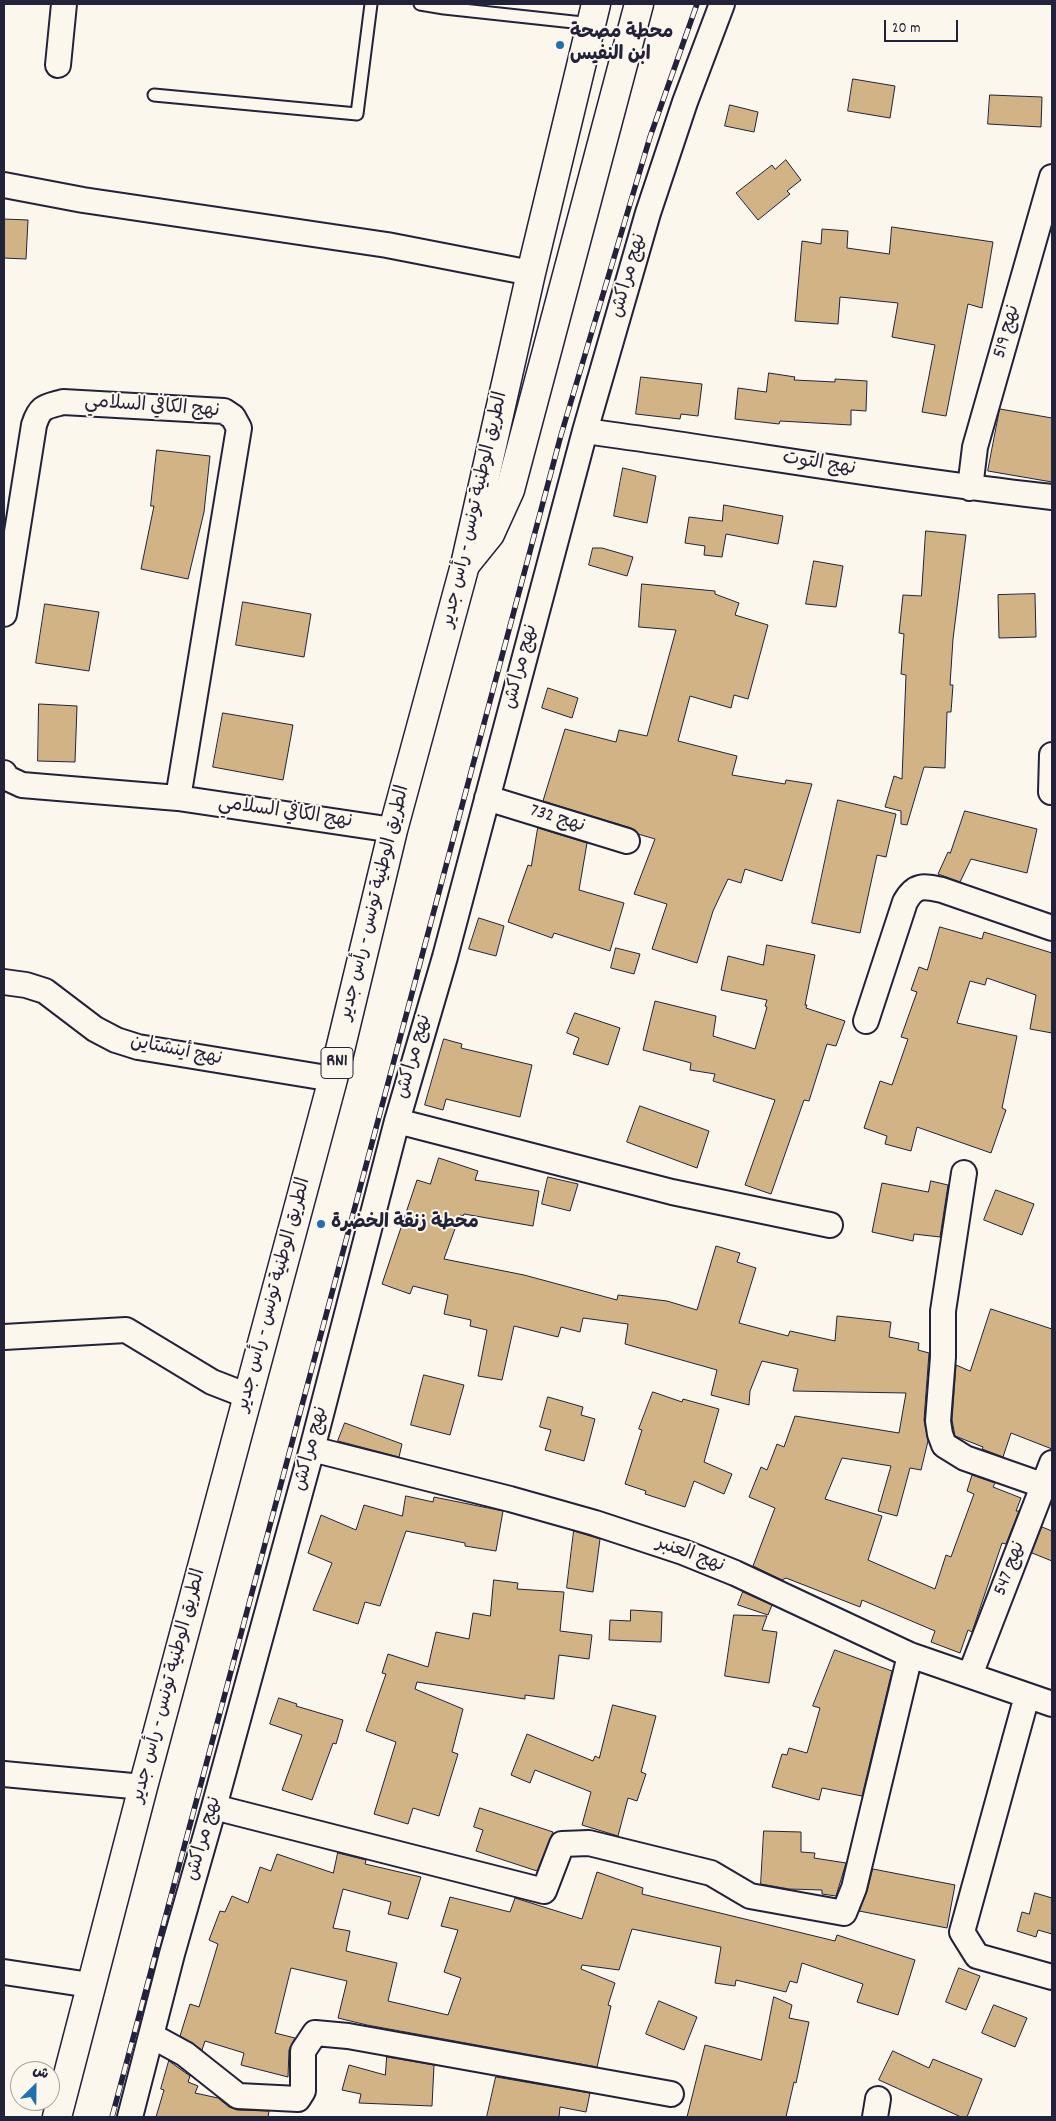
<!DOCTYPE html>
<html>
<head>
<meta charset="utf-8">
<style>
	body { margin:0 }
	#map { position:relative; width:1056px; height:2121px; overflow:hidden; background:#fbf7ec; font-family:Dekko,"Playpen Sans Arabic",sans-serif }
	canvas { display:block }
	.frame { position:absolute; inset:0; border:5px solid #22223b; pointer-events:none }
	.north { position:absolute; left:10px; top:2061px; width:50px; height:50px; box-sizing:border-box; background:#fbf7ec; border:1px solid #a4a2a5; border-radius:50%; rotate:23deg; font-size:14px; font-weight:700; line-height:20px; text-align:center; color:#22223b }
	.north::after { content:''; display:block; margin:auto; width:18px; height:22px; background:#1f6fb2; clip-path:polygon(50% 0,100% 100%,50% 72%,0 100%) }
	.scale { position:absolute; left:884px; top:20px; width:74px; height:22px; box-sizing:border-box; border:2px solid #22223b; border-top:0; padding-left:6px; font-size:15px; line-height:18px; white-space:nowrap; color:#22223b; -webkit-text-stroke:4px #fbf7ec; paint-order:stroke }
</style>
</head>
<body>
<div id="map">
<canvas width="1056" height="2121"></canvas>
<div class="frame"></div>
<div class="north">ش</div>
<div class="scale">20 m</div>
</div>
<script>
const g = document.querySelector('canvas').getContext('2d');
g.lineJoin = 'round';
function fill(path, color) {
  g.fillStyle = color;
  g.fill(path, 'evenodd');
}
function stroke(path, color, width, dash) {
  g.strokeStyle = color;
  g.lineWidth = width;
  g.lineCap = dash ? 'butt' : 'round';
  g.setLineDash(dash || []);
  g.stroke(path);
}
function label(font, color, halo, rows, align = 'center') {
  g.font = font + ' Dekko,"Playpen Sans Arabic",sans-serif';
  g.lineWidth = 4;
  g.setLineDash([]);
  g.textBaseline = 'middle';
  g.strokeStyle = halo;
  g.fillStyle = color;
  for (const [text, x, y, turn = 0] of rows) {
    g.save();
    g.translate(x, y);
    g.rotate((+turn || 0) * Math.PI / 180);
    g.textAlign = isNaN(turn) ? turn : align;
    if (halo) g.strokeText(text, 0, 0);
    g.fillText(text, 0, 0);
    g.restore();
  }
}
const building = new Path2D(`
	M853,79L895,86L890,118L848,111Z
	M990,95L1042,97L1041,127L988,124Z
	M730,105L758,112L754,132L725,126Z
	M786,160L801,180L787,191L790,194L758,220L736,193L772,165L775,169Z
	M4,219L28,220L26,259L4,258Z
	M892,227L993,242L982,308L968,304L946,416L922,412L935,345L892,337L898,303L840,297L838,324L795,321L802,241L821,244L822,229L848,231L847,248L889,254Z
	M769,373L795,377L794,380L835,382V379L867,381L866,411L851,410V425L780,421L779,424L735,419L738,388L766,392Z
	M641,377L702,384L698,416L681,414L680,419L636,414Z
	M1000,409L1052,418V482L988,471Z
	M157,450L210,456L204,512L188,579L141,569L154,506H151Z
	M623,468L656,476L647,523L614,516Z
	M724,505L783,516L778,544L726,534L722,557L704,555L705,546L685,543L689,517L722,521Z
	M926,531L966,535L953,639L950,685H953L951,712H947L945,768L924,767L907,825L901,824V811L885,807L894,776L902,779L906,675L901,674L904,634L899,633L903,595L921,596Z
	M593,548H602L633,557L627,576L589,565Z
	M814,561L843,566L836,607L806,604Z
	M642,584L715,591V594L739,603L735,615L768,625L748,699L734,695L731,708L690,696L678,741L737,756L732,775L785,784L786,780L812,784L782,881L745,869L741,883L728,879L713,911L697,963L652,949L667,904L634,894L655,839L638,834L631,828L543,801L565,729L616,742L619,730L647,736L676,630L639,627Z
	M1035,594L1036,637L999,638L998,595Z
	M243,602L311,614L304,657L236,645Z
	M45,604L99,612L89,671L36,663Z
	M548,688L578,698L572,718L542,708Z
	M39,704L77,706L75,762L38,761Z
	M223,713L293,725L283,780L213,767Z
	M838,800L896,814L886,857L877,855L860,933L812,923Z
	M965,811L1037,829L1027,873L971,859L960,882L938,874L948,852L950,853Z
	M538,828L587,843L579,890L624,903L610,951L554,933L552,938L508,922L528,865L531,866Z
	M479,918L504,926L496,956L469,949Z
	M940,927L982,939L984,932L1052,953V1033L1030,1029L1036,995L987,978L985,985L970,981L957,1023L1017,1036L1002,1108L1006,1110L991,1153L917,1127L911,1151L885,1144L887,1136L864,1128L880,1081L892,1085L908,1039L901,1037L917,992L911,990L919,967L927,970Z
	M767,945L815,955L805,1005H807L806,1008L845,1021L836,1046L827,1044L809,1101L804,1100L771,1194L745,1185L775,1100L713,1081L715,1074L690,1070L691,1063L643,1050L655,1001L716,1016L713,1036L755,1049L767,1007L765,1006L767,1000L721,990L728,956L763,965Z
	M616,948L640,954L634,974L611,968Z
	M575,1013L620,1028L608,1065L573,1054L579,1038L567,1033Z
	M444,1039L462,1044L461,1048L532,1065L520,1117L446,1099L443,1110L425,1105Z
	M640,1106L709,1131L697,1168L627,1142Z
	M439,1158L478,1171L475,1180L539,1191L533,1226L464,1214L463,1216L460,1215L444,1259L524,1275L617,1300L618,1295L667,1301L697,1310L716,1246L740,1253L737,1262L756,1268L739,1323L788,1336L790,1331L835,1341L837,1316L891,1322L889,1337L919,1343L918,1350L929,1353L924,1420L928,1441L921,1470L910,1468L897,1516L878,1511L891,1466L842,1458L825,1499L882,1516L868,1560L935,1589L946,1555L951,1557L974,1494L967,1491L972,1475L995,1483L993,1487L1021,1498L1016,1511H1019L1006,1544L1002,1543L972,1632L968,1630L960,1653L931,1642L935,1631L862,1600L860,1607L786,1578L782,1580L753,1566L775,1508L749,1497L761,1467L767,1470L777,1444L784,1447L795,1416L899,1433L906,1393L793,1391L798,1369L762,1361L750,1391L749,1405L711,1395L717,1370L625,1344L628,1324L583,1318L580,1332L561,1327L558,1337L514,1326L502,1380L478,1376L487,1330L470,1326L471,1320L444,1314L448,1295L413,1286L410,1294L382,1284L417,1180L430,1184Z
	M548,1177L578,1184L570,1211L542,1204Z
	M931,1181L948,1185L940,1237L914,1234L913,1241L872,1232L882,1183L928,1192Z
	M996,1190L1034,1204L1022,1235L984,1220Z
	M991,1309L1052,1329V1449L1011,1433L1003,1457L982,1449L983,1447L955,1436L952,1420L956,1365L970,1371Z
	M424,1375L464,1385L450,1435L411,1425Z
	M653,1392L682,1402L683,1399L719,1409L704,1462L732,1474L724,1494L694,1481L685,1507L645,1494L646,1491L625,1484L642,1430L639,1429Z
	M548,1397L583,1407L581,1415L595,1419L584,1461L545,1450L551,1430L540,1427Z
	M345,1423L402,1444L399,1457L338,1441Z
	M406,1496L433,1502L434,1497L503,1511L496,1551L465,1546V1543L406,1531L380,1606L365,1602L358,1624L313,1610L332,1563L308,1553L321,1515L356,1530L364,1505L402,1516Z
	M1042,1527L1052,1531V1561L1032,1553Z
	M574,1531L600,1539L593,1592L567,1588Z
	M494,1580L518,1583L517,1589L564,1592L560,1631L592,1635L589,1659L559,1655L554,1699L525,1695V1699L417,1682L415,1689L463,1709L452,1752L458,1754L439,1816L413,1808L408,1824L374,1814L396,1742L366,1731L386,1674L382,1673L388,1654L428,1667L436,1632L469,1639L473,1613L490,1616Z
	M743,1592L772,1605L768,1615L738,1605Z
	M631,1610L662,1612L661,1642L609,1640L610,1620L630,1621Z
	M734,1615L767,1616L762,1630L777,1632L769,1683L725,1676Z
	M835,1650L892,1671L862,1796L822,1788L819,1800L772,1787L782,1754L787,1755L789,1748L807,1753L820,1708L813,1706Z
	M279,1698L297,1704L296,1706L343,1720L336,1744L333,1743L312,1800L282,1790L302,1735L270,1724Z
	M613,1705L656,1716L641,1772L646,1774L637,1801L628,1798L618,1836L582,1825L591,1792L535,1770L530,1783L511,1775L527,1734L593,1761L595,1756L599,1758Z
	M480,1808L553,1832L537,1871L476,1851L483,1830L474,1827Z
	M764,1831L801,1832V1852L815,1853L814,1858L846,1863L836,1896L822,1894V1890L789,1889L761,1884Z
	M338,1853L366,1860L365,1864L421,1877L408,1919L388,1914L391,1902L343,1889L333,1928L350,1931L346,1951L397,1963L388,2001L448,2015L461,1978L444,1972L458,1930L441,1926L450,1897L510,1912L515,1898L582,1919L597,1872L643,1888L642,1894L835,1941L837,1935L915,1960L898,2015L857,2002L863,1984L802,1963L797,1983L790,1981L786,1992L736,1980L735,1986L715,1983L721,1947L632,1929L619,1970L582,1965L581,1969L615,1983L608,2005L611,2006L597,2067L367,2025L338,2018L347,1981L291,1968L275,2033L295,2038L289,2050L288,2077L241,2065L244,2053L205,2041L202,2050L180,2036L190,2004L199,2007L218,1944L209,1940L220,1911L225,1912L232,1896L248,1903L260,1867L271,1871L277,1854L333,1873Z
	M873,1869L955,1885L947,1928L859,1911L867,1891Z
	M1035,1893L1052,1898V1934L1038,1930L1036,1937L1017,1931L1022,1912L1029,1914Z
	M959,1968L980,1976L966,2010L946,2002Z
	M774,1997L792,2005L789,2018L809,2022L796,2083L794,2082L786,2117H687L705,2045L761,2060Z
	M659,2001L697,2017L684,2050L646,2034Z
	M994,2005L1027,2018L1015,2047L982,2033Z
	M893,2051L929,2068L933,2059L982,2079L967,2117H961L879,2080Z
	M387,2057L434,2065L432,2106L359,2103L361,2094L342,2090L349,2065L385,2075Z
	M169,2061L190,2076L188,2082L198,2086L195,2093L218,2098L229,2107L237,2110L269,2111L268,2117H156L164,2090L161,2089Z
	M496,2077L590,2093L586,2112L560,2107L559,2117H487Z`);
fill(building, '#d2b386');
stroke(building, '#22223b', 1);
const lane = new Path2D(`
	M420,4L444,8L592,24
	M154,95L357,114L371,4`);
const street = new Path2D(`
	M58,65L64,4
	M4,185L83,200L387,245L531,273
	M585,431C741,452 896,480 1052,497
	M970,488L975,447L1052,177
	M4,614L34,425C40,406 45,407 63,402L224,411L233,417L239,428L178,798
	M4,773L7,778L22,785L178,798L393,830
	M1051,792L1052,755
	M487,798L627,841
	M4,982L26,985L45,991L95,1029L116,1040L138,1047L333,1079
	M866,1021L905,902C915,884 923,886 942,890L1052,928
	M397,1121L672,1192L830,1225
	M964,1173L943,1311V1357L938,1421L940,1434L944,1445L965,1458L1042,1485
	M4,1337L126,1330L212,1382L248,1396
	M312,1449L510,1499L595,1523L683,1552L735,1573L910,1655L1052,1704
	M970,1675L1052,1463
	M1027,1696L962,1932L977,1956L1052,1977
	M4,1774L143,1787
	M214,1807L544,1891L562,1844L589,1843L711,1873L750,1896L844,1913L854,1888L910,1655
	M4,1972L90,1985
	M152,2036L185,2054L238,2096L298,2099L303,2091V2051L315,2033L348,2036L671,2094
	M130,2117L172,1954L214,1807L312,1449L397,1121L445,957L585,431L648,213L685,102L722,4
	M875,2117L878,2099`);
const primary = new Path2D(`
	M57,2117L143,1787L333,1079L393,830L465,565L531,273L596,4`);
const highway = new Path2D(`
	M465,565L490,534L510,490L639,4`);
stroke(lane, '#22223b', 15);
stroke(street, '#22223b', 28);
stroke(primary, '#22223b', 31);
stroke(highway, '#22223b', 31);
stroke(lane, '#fbf7ec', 11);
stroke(street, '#fbf7ec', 24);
stroke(primary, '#fbf7ec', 28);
stroke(highway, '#fbf7ec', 28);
const rail = new Path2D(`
	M112,2117L561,435L650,137L697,4`);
stroke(rail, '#22223b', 5.5);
stroke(rail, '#fbf7ec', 4, [11]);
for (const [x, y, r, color] of [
	[560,45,5,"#1f6fb2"],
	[321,1224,5,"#1f6fb2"]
]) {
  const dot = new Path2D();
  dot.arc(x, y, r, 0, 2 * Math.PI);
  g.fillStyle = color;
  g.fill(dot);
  stroke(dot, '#fbf7ec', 2);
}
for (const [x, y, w] of [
	[337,1063,32]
]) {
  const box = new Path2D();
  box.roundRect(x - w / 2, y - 15.5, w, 31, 4);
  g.fillStyle = '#fbf7ec';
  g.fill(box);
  stroke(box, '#22223b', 1);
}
label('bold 18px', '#22223b', null, [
	["RN1",337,1063]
]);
label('bold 19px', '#22223b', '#fbf7ec', [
	["محطة مصحة",570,34],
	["ابن النفيس",570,56],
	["محطة زنقة الخضرة",331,1224]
], 'left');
label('19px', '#22223b', '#fbf7ec', [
	["نهج مراكش",630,276,-74],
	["نهج 519",1008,332,-74],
	["نهج الكافي السلامي",152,408,4],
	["نهج التوت",819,465,9],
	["الطريق الوطنية تونس - رأس جدير",476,510,-77],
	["نهج مراكش",522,667,-75],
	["نهج الكافي السلامي",285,814,8],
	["نهج 732",557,820,17],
	["الطريق الوطنية تونس - رأس جدير",376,903,-76],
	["نهج أينشتاين",176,1052,11],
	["نهج مراكش",415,1057,-74],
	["الطريق الوطنية تونس - رأس جدير",275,1295,-75],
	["نهج مراكش",312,1449,-75],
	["نهج العنبر",690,1556,20],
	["نهج 547",1011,1569,-69],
	["الطريق الوطنية تونس - رأس جدير",170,1686,-75],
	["نهج مراكش",205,1839,-74]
]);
</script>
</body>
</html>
